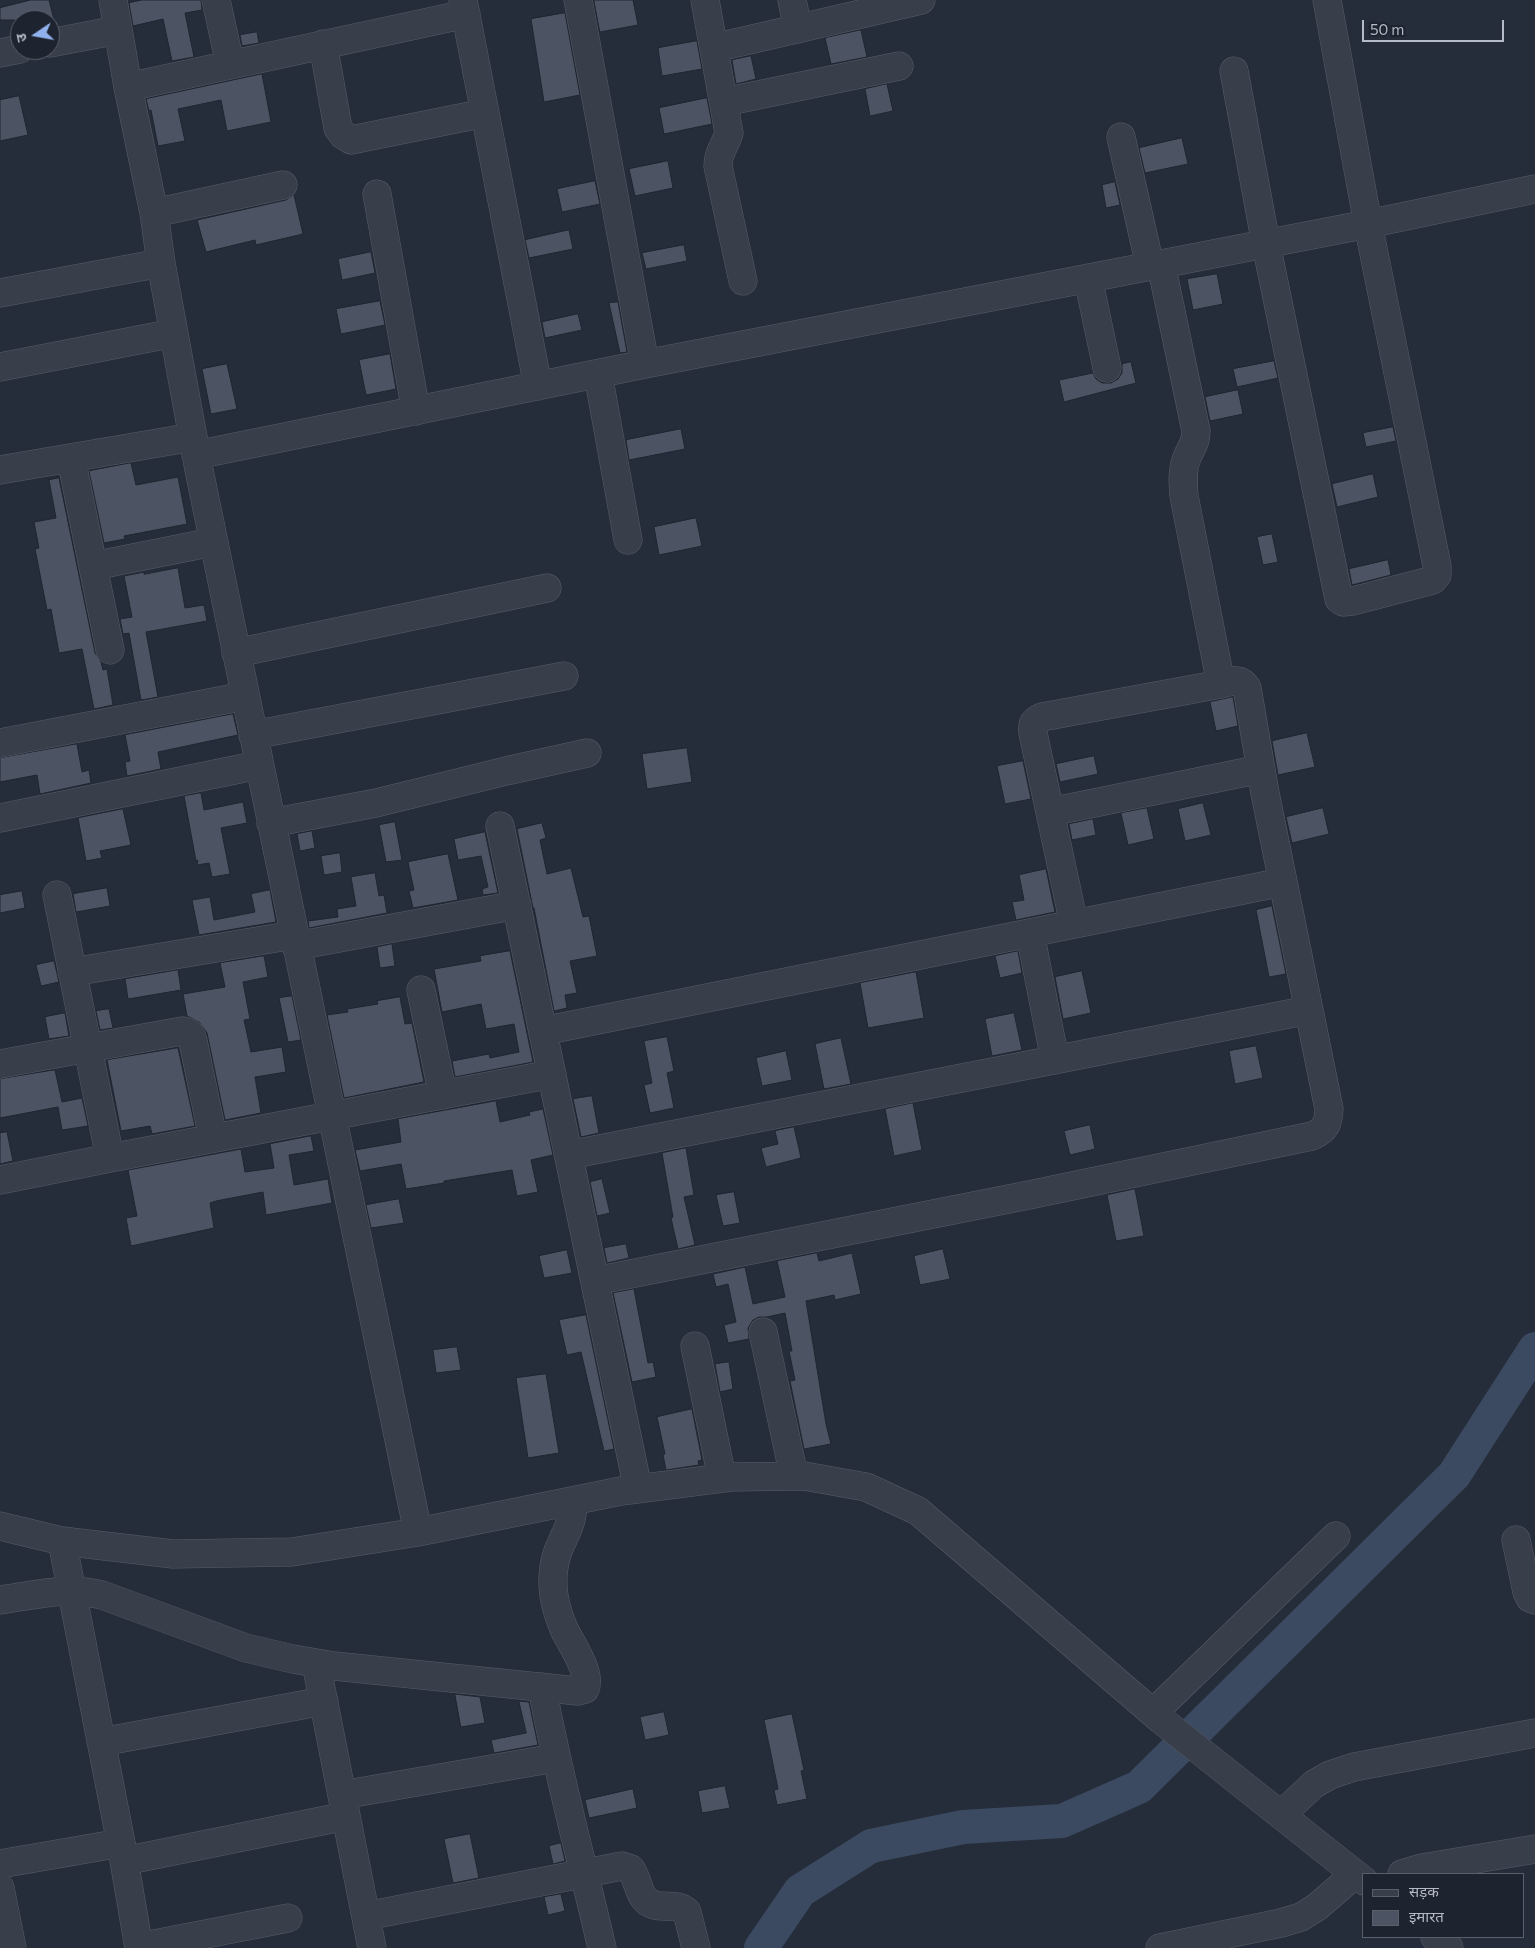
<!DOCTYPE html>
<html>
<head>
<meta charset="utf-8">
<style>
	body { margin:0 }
	#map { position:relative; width:1535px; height:1948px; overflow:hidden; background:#252d3a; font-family:Commissioner,"Noto Sans Devanagari",sans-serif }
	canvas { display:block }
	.legend { position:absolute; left:1362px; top:1873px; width:162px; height:65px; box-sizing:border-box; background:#1e242f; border:1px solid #5a606b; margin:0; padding:6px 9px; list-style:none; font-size:15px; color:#b4bac6 }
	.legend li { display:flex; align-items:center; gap:10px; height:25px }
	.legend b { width:25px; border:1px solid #5a606b }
	.north { position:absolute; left:10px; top:10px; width:50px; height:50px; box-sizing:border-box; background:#1e242f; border:1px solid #5a606b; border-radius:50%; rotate:258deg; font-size:14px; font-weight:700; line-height:20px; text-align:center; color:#b4bac6 }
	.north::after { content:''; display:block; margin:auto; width:18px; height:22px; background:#91b2ee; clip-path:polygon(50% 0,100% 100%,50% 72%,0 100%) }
	.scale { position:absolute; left:1362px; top:20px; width:142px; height:22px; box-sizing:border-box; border:2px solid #b4bac6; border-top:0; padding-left:6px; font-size:15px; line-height:18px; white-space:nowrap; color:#b4bac6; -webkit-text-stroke:4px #1e242f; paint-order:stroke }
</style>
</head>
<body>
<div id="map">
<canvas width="1535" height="1948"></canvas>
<ul class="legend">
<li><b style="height:6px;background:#393f4a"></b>सड़क</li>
<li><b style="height:14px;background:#4c5463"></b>इमारत</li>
</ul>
<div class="north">उ</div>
<div class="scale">50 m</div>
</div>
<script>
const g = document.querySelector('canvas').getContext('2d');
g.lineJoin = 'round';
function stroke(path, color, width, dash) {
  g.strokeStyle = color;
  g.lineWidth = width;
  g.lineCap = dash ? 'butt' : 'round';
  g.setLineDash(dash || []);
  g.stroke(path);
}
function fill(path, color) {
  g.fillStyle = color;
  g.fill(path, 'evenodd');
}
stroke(new Path2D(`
	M761,1948L800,1891L871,1846L963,1827L1062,1821L1139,1787L1454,1475L1535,1349`), '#3c4a61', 34);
const building = new Path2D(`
	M31,0H49L54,20H0V8Z
	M142,0H201L202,10L185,13L194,57L172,61L163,19L133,26L129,3Z
	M594,0H633L638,25L600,32Z
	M565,13L580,95L544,102L531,19Z
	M861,30L867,57L831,64L825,38Z
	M257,32L259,43L242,46L240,35Z
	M697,41L702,69L662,76L658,48Z
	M751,56L756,79L736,84L732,60Z
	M262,74L271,122L227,131L221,100L178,109L185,141L158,146L151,110L149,111L146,99Z
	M887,84L893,111L870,116L865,89Z
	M19,96L28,135L0,141V100Z
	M707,98L712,124L664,134L659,108Z
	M1182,138L1188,164L1145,173L1139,148Z
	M668,161L673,188L635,196L629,169Z
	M595,181L600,204L562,212L557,189Z
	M1115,182L1120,205L1106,208L1102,185Z
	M294,195L303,234L256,245L255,240L206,252L197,220L286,200Z
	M569,230L573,249L529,258L525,240Z
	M684,245L687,261L646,269L642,253Z
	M371,252L375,273L342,280L338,259Z
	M1217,274L1223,304L1193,310L1187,279Z
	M380,301L385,325L341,334L336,309Z
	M618,302L627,352L620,353L609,303Z
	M578,314L582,330L545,338L542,322Z
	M390,354L396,389L366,395L359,360Z
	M1274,361L1278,378L1237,387L1233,369Z
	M1131,362L1136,383L1064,402L1059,380L1093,373L1096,379L1102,383H1111L1118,379L1122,373V364Z
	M227,364L237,409L211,414L202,369Z
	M1238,390L1243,414L1210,421L1205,397Z
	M1393,427L1396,441L1366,447L1363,433Z
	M681,429L685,449L629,460L626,440Z
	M131,463L136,485L178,477L187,524L124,536L125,539L104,543L89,471Z
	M1373,474L1378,497L1337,507L1332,484Z
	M59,478L95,653L101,662L103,670L107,669L113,705L94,709L82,649L59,653L51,609L47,610L35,549L39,548L34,522L56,518L49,480Z
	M696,518L702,546L659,555L654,527Z
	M1272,534L1278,562L1263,565L1257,537Z
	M1388,560L1391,575L1352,585L1349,569Z
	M178,568L185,608L204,605L207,621L146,632L158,697L141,700L129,633L123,634L120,619L132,617L124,576L144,572V574Z
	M1233,697L1238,726L1216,731L1210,702Z
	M233,714L238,735L158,752L161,769L127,776L125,762L130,761L125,735Z
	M1307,733L1315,767L1278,775L1272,741Z
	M77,744L82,772L89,770L91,783L40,794L37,775L0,782V758Z
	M687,748L692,782L647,789L642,754Z
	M1094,756L1098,774L1060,782L1056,764Z
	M1023,761L1031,799L1005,804L997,766Z
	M201,793L204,810L243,802L247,823L221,828L230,874L212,877L209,863L197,865L198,860L196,861L184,796Z
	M1203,803L1211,835L1185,841L1178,809Z
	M1147,808L1154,839L1128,845L1121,813Z
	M1323,808L1329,834L1292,843L1286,817Z
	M123,809L131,845L100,851L102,858L86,861L78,818Z
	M1093,819L1096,835L1072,840L1069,824Z
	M395,822L402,860L386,862L379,825Z
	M542,823L546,838L540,840L547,874L571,868L583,917L589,916L597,956L570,961L577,993L565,995L567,1008L554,1011L534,908H533L517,829Z
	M312,831L315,848L300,851L297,834Z
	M485,832L498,893L483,895L482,889L488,887L481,856L458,860L454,839Z
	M340,853L342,872L324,875L321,856Z
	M448,854L458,900L413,908L409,891L414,890L408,862Z
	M1046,869L1055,912L1016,920L1012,902L1024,900L1019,875Z
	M375,873L379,896L384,895L387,913L309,928L308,921L338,917L337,909L356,906L351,877Z
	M107,888L110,906L76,912L73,894Z
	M270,890L276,922L199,935L192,900L210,897L214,920L255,912L251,894Z
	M22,891L25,908L0,913V895Z
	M1272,906L1286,974L1269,977L1256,910Z
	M392,944L395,966L380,968L377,947Z
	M510,951L533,1062L455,1077L452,1061L489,1054L490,1058L519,1052L514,1024L486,1029L481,1004L442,1012L434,969L481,961L480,956Z
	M1018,951L1022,973L1000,978L995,956Z
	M264,956L268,977L243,982L250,1019L244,1020L251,1052L282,1047L286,1072L255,1077L261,1113L225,1120L207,1033L199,1022L187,1016L183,994L225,987L220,963Z
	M54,961L59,982L41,986L36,965Z
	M178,970L181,990L128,999L125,979Z
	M1082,971L1091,1013L1063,1019L1055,977Z
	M916,972L924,1018L868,1028L860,983Z
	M292,996L301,1040L288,1042L279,998Z
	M400,997L405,1024L412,1023L424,1082L344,1098L327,1015L348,1012L347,1009L378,1004L377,1001Z
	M109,1009L113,1028L100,1030L96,1011Z
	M65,1013L69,1036L49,1039L45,1017Z
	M1014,1013L1022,1050L992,1056L985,1019Z
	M667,1037L674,1071L667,1073L674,1108L650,1113L644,1085L652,1083L644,1041Z
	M841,1038L851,1084L824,1089L815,1044Z
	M1256,1046L1263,1078L1235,1084L1229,1051Z
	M178,1048L195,1126L152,1134L150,1126L121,1131L107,1060Z
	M786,1051L792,1080L762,1086L756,1058Z
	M55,1070L62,1102L82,1098L88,1126L62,1130L58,1107L0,1118V1079Z
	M592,1096L599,1133L581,1137L573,1099Z
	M496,1101L500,1122L530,1115L529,1112L543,1109L553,1155L531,1160L538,1192L517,1196L512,1170L444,1181V1183L406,1189L401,1164L360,1171L355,1150L401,1142L398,1119Z
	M913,1103L922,1150L894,1156L885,1109Z
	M1090,1125L1095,1149L1070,1155L1064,1131Z
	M794,1127L801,1158L766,1167L761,1148L778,1144L775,1131Z
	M7,1132L13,1161L0,1164V1133Z
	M311,1136L314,1151L289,1155L294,1185L328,1179L332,1203L266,1215L263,1192L216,1201L210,1203L214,1228L131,1246L126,1218L137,1216L128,1170L241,1149L245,1172L274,1168L270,1144Z
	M686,1148L694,1195L684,1197L695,1245L678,1249L671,1218L673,1217L662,1153Z
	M602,1179L610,1213L597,1216L590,1182Z
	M1135,1189L1144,1236L1116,1241L1107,1195Z
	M734,1192L740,1223L723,1226L716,1195Z
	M399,1199L404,1223L371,1228L366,1205Z
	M626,1244L629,1258L607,1263L604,1248Z
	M943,1249L950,1279L920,1285L914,1256Z
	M567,1250L572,1273L544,1278L539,1256Z
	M817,1253L819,1261L852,1253L861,1294L835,1300L834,1295L806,1301L826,1424L831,1444L804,1449L790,1381L795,1380L789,1351H792L785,1313L767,1317H759L753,1320L748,1328L749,1339L728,1343L724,1325L736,1322L728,1284L716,1287L713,1274L745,1267L753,1304L785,1297L777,1261Z
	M634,1289L648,1363L653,1362L656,1377L632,1382L613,1293Z
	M586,1315L614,1449L604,1451L581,1352L567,1355L559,1320Z
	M457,1347L461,1370L436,1373L433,1350Z
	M729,1362L733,1389L720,1392L715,1364Z
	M546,1374L559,1453L528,1458L516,1378Z
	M692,1409L702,1460L698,1461L699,1465L666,1470L663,1455L665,1454L657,1417Z
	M455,1694L480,1697L485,1723L461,1727Z
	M519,1701L529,1702L538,1745L494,1753L491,1740L526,1733Z
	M664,1712L669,1735L645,1740L640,1717Z
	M792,1714L804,1770L801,1771L807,1799L777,1805L774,1790L778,1789L764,1720Z
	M725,1786L730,1808L702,1813L698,1791Z
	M633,1789L637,1808L589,1818L585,1800Z
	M470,1834L479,1878L453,1883L444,1839Z
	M561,1843L565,1861L553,1864L549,1846Z
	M561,1894L565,1911L548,1915L544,1897Z`);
fill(building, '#4c5463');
stroke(building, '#202631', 1);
const minor = new Path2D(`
	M113,0L128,87L154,213L161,263L199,470L418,1532
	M216,0L230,64
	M463,0L538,386
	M578,0L645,364
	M705,0L729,133C725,146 718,152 718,166L743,281
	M792,0L798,29
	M50,43L118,30
	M323,44L338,128L343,135L351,140L485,113
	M714,48L921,0
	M0,53L20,49
	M1234,71L1266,244L1339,599L1343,602L1353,601L1433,580L1437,575V566L1368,224L1327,0
	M128,87L466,14
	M724,102L899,66
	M1121,137L1150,266
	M377,194L416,411
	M154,213L283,185
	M1088,278L1107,368
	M0,293L161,263
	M0,367L174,333
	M598,374L628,540
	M196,455L645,364L1368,224L1535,189
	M71,458L110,650
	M0,470L193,437
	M93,566L213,542
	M236,653L547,588
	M253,735L564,676
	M0,743L245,696
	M1050,812L1261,769
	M0,818L259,765
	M271,823L376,803L506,771L587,753
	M500,826L638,1489
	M57,895L110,1158
	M1074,924L1033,733C1032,724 1033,721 1042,717L1221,684
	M1030,933L1055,1060
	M296,946L517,905
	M72,972L294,935
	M421,990L443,1095
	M543,1031L1283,882
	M0,1064L182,1031C190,1032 191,1034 193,1041L213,1138
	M569,1155L1309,1010
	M0,1180L110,1158L552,1074
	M595,1281L1029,1195L1312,1136C1326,1130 1328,1124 1329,1109L1265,793L1247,688C1240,677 1232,681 1221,684L1184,496C1183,484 1182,472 1186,460C1190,448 1196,445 1196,431L1161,264
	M763,1332L794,1476
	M695,1346L722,1478
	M0,1526L62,1541L173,1554L292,1552L418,1532L621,1491L731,1477L804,1476L866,1487L918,1511L1160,1719L1364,1881
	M1516,1540L1527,1592L1530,1598L1535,1600
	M62,1541L121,1843L139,1948
	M0,1600C35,1595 67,1586 102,1595L246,1648L293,1659L334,1666L578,1691L585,1689C592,1673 571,1644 564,1629C560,1620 556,1607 554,1596C552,1582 553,1565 558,1551C566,1531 573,1524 573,1501
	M316,1663L372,1948
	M542,1687C558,1775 582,1861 602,1948
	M1153,1713L1336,1536
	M101,1742L324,1701
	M342,1795L555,1758
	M1281,1815L1314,1784L1330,1775L1354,1767L1535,1733
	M124,1861L346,1816
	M0,1864L121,1843
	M1402,1874L1422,1868L1535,1849
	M0,1888L12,1948
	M366,1916L622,1866L631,1869C637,1878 638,1890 644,1898C655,1913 676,1900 687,1912L696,1948
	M1435,1937L1449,1948
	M139,1947L288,1918
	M1160,1948L1281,1923L1301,1917L1317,1907L1355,1874`);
stroke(minor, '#575d68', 29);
stroke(minor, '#393f4a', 28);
</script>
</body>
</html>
